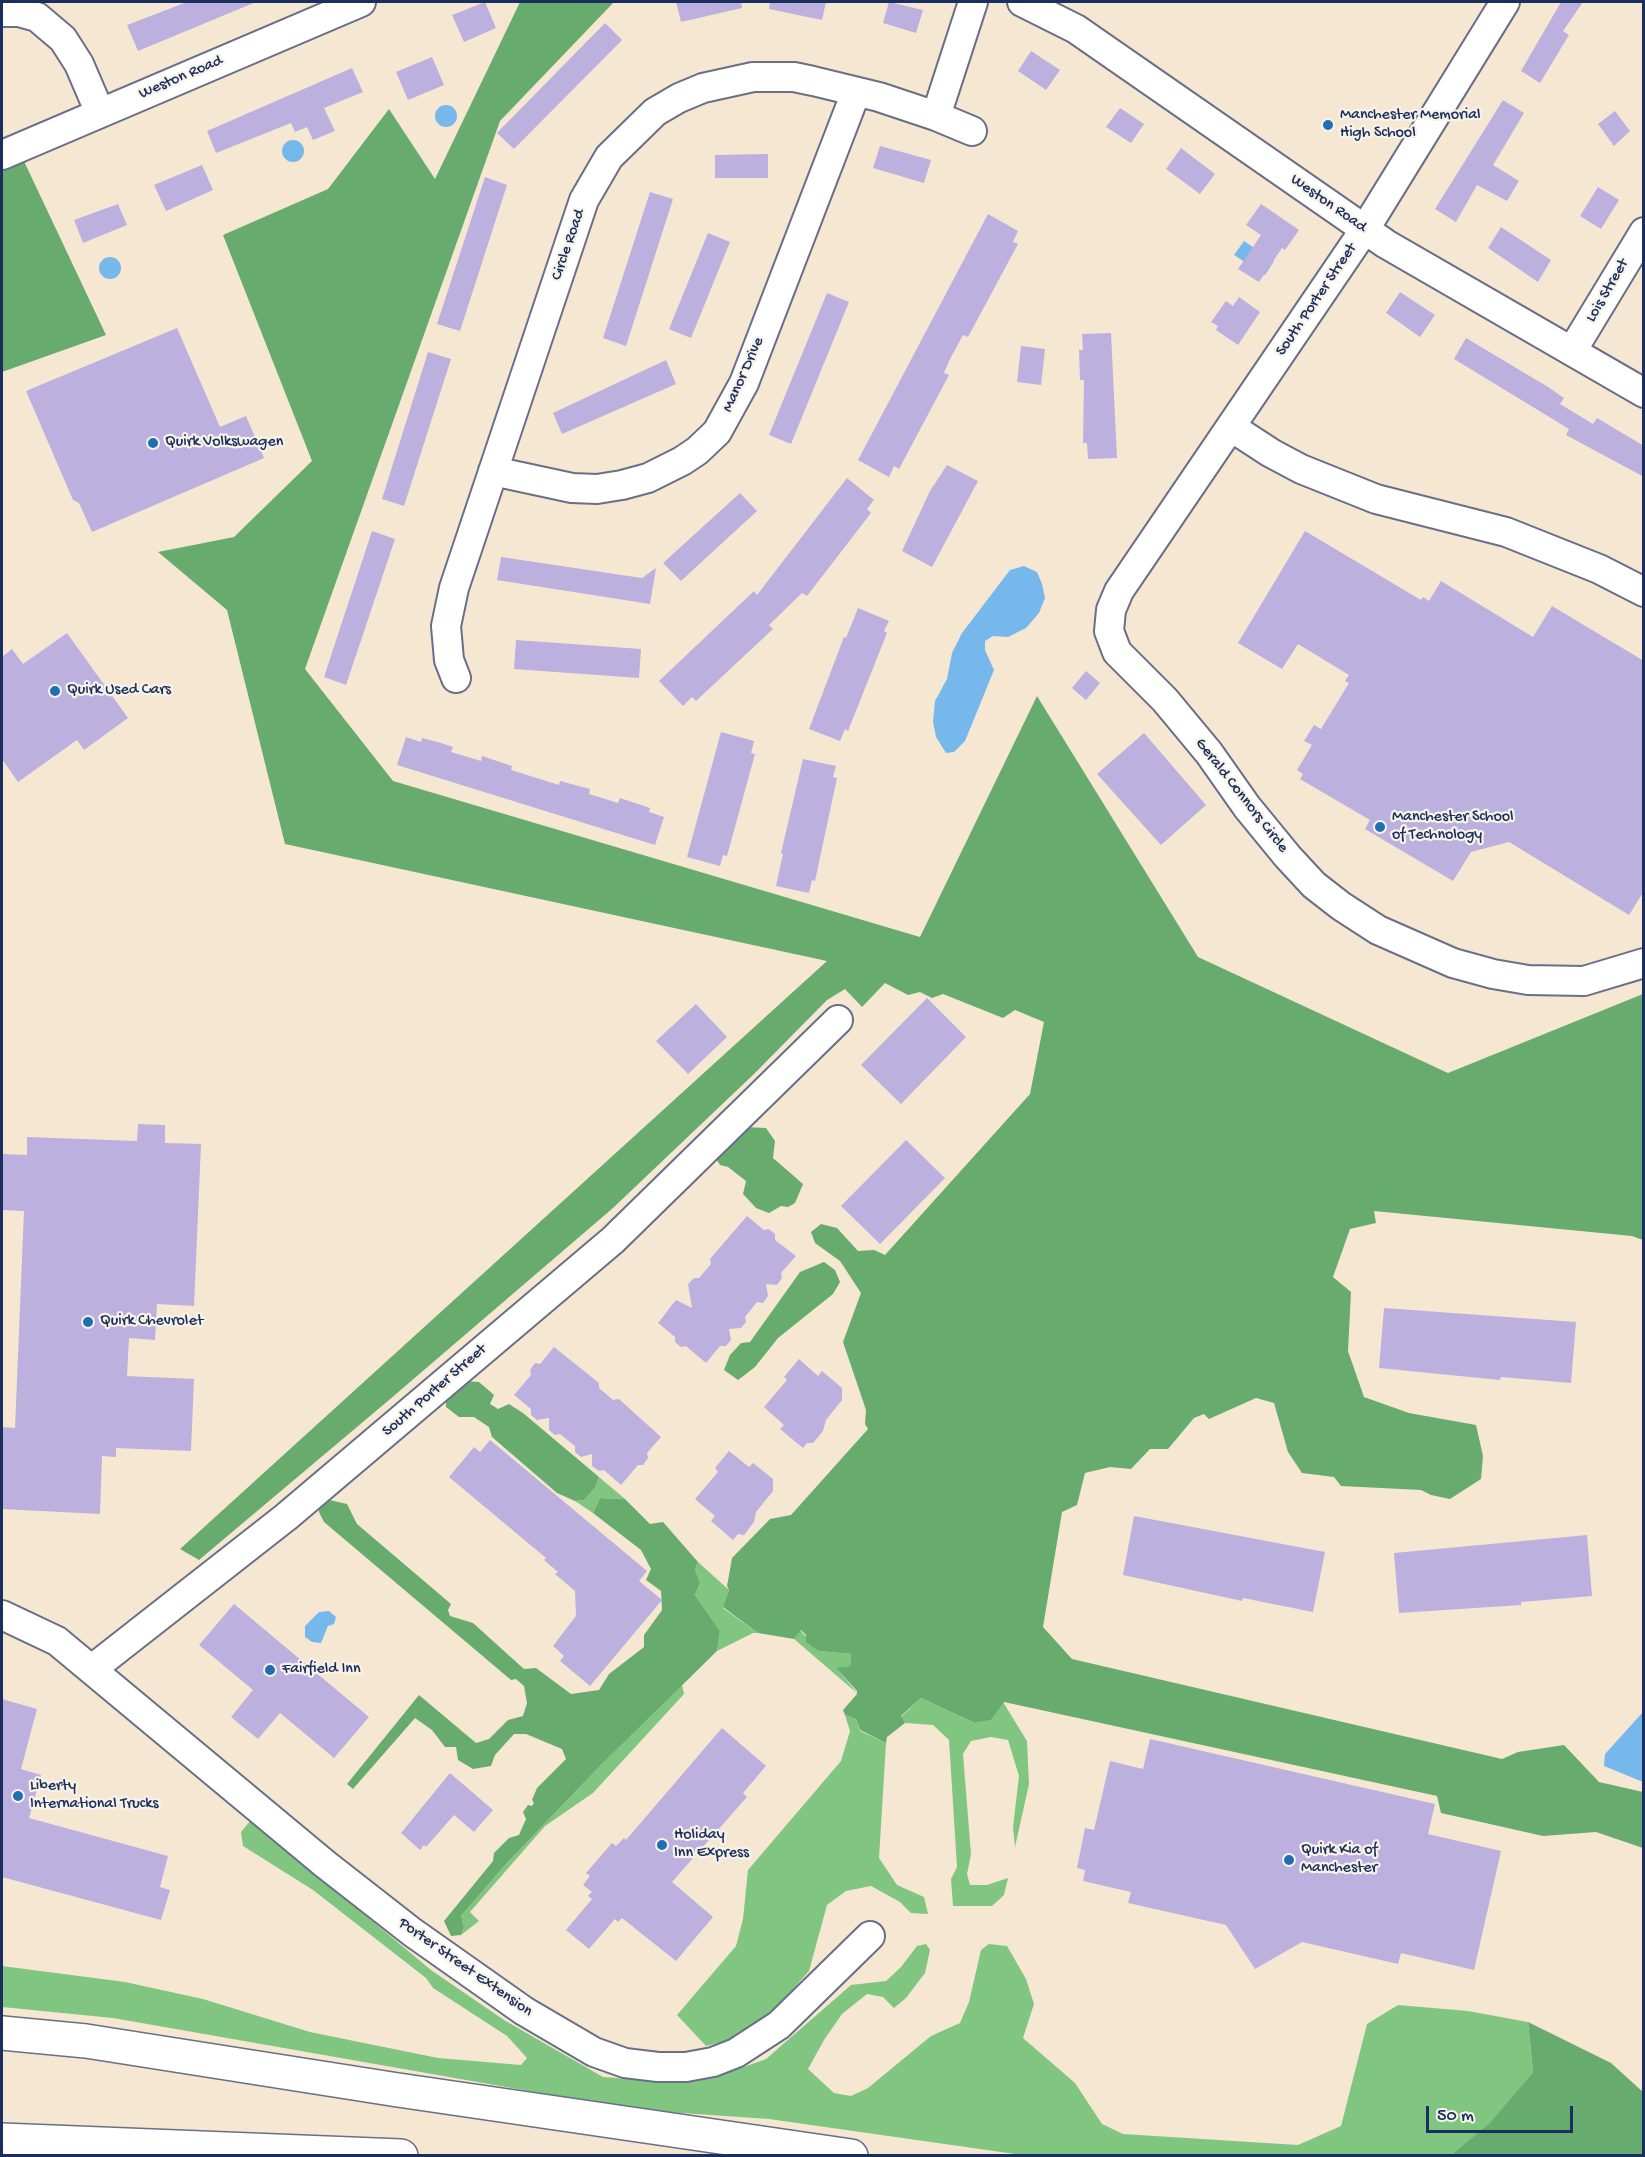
<!DOCTYPE html>
<style>
body{margin:0}
#map{position:relative;width:1645px;height:2157px;overflow:hidden;background:#f6e7d3;font-family:"Gochi Hand",sans-serif}
canvas{display:block}
.frame{position:absolute;inset:0;border:3px solid #1b2f5e;pointer-events:none}
.scale{position:absolute;left:1426px;top:2106px;width:147px;height:27px;box-sizing:border-box;border:3px solid #1b2f5e;border-top:0;padding-left:8px;font-size:18px;line-height:21px;white-space:nowrap;color:#1b2f5e;-webkit-text-stroke:4px #f7f3e8;paint-order:stroke}
</style>
<div id="map">
<canvas width="1645" height="2157"></canvas>
<div class="frame"></div>
<div class="scale">50 m</div>
</div>
<script>
const ctx = document.querySelector('canvas').getContext('2d');
ctx.lineJoin = 'round';
function fillPath(path, color) { ctx.fillStyle = color; ctx.fill(path, 'evenodd'); }
const shape = rows => new Path2D(rows.map(r => 'M' + r).join(''));
function strokePath(path, color, width, dash) { ctx.strokeStyle = color; ctx.lineWidth = width; ctx.lineCap = dash ? 'butt' : 'round'; ctx.setLineDash(dash || []); ctx.stroke(path); }
function label(font, color, halo, rows, align = 'center') {
  ctx.font = font + ' "Gochi Hand",sans-serif'; ctx.lineWidth = 4.5; ctx.setLineDash([]); ctx.textBaseline = 'middle'; ctx.strokeStyle = halo; ctx.fillStyle = color; for (const [text, x, y, turn = 0] of rows) {
    ctx.save(); ctx.translate(x, y); ctx.rotate((+turn || 0) * Math.PI / 180); ctx.textAlign = isNaN(turn) ? turn : align; if (halo) ctx.strokeText(text, 0, 0); ctx.fillText(text, 0, 0); ctx.restore();
  }
}
fillPath(shape([
 [599,1477,625,1499,600,1498,593,1513,575,1501,584,1500,595,1488],
 [698,1562,729,1590,723,1608,758,1633,753,1633,717,1651,720,1631,695,1595,700,1583,695,1569],
 [800,1630,819,1651,851,1654,850,1666,837,1669,858,1694,794,1639],
 [682,1685,684,1694,593,1793,545,1826,470,1912,479,1921,461,1935,464,1927,461,1916,506,1864,600,1766],
 [921,1698,975,1723,991,1720,1003,1702,1027,1741,1029,1784,1015,1847,1013,1827,1019,1776,1008,1740,991,1737,971,1741,963,1754,971,1854,967,1874,970,1885,987,1885,1008,1878,1004,1895,992,1906,953,1906,951,1879,957,1867,949,1740,933,1725,905,1723,901,1717],
 [845,1715,856,1719,860,1731,886,1743,879,1858,897,1885,924,1897,928,1914,911,1913,900,1902,871,1886,846,1891,827,1905,809,1971,785,1998,766,2015,729,2040,706,2046,677,2015,736,1946,743,1919,748,1870,841,1761,850,1731],
 [251,1820,431,1970,504,2020,603,2077,672,2082,696,2080,727,2073,766,2059,851,1985,886,1981,901,1967,917,1946,926,1944,930,1950,925,1973,906,1998,894,2008,883,1997,867,1994,842,2014,824,2040,808,2069,834,2093,851,2096,868,2088,931,2036,960,2023,969,2002,981,1950,989,1944,1007,1946,1026,1979,1034,2004,1023,2038,1075,2083,1102,2124,1123,2134,1298,2145,1341,2126,1367,2024,1398,2005,1468,2011,1528,2022,1533,2072,1491,2123,1451,2155,1022,2155,769,2119,637,2110,113,2018,2,2007,2,1966,125,1982,203,1999,310,2032,438,2058,521,2065,527,2058,507,2036,433,1988,426,1978,313,1890,243,1846,241,1832]
]), '#80c681');
fillPath(shape([
 [520,2,614,2,500,121,305,669,393,781,920,937,1037,696,1198,957,1448,1073,1643,994,1643,1240,1632,1236,1374,1211,1376,1223,1350,1229,1333,1277,1351,1292,1348,1351,1364,1397,1409,1413,1476,1425,1483,1456,1481,1479,1450,1499,1431,1495,1421,1490,1341,1486,1334,1477,1302,1473,1288,1452,1274,1403,1256,1398,1209,1419,1204,1414,1194,1418,1168,1449,1150,1449,1131,1469,1110,1467,1085,1473,1077,1505,1062,1512,1043,1627,1072,1659,1502,1759,1518,1752,1564,1745,1599,1782,1643,1792,1643,1848,1596,1832,1543,1836,1441,1813,1437,1796,1004,1702,991,1720,975,1723,921,1698,901,1716,905,1723,887,1737,886,1743,860,1730,856,1719,845,1715,843,1710,857,1694,857,1691,836,1668,850,1666,851,1654,819,1651,806,1642,806,1635,801,1630,794,1639,758,1633,723,1607,729,1590,727,1586,732,1558,770,1519,791,1515,868,1429,865,1424,866,1410,843,1342,861,1293,840,1261,815,1243,811,1232,821,1224,837,1228,858,1251,874,1250,885,1255,1030,1094,1044,1022,1015,1010,1003,1018,943,994,932,998,920,992,908,995,885,983,862,1007,845,989,827,1000,755,1073,613,1208,389,1400,199,1560,180,1549,827,961,285,844,227,610,158,552,234,537,312,461,223,235,328,189,389,109,435,179],
 [22,157,106,335,2,372,2,167],
 [744,1127,766,1128,775,1141,773,1158,803,1184,795,1203,788,1207,781,1206,769,1213,756,1208,743,1194,746,1181,728,1167,720,1165,715,1157,731,1138,739,1139,739,1131],
 [824,1262,835,1270,840,1282,833,1294,778,1338,755,1367,738,1380,724,1370,730,1355,741,1343,750,1342,800,1272],
 [463,1381,479,1382,494,1395,490,1404,498,1409,509,1404,523,1413,599,1477,595,1488,584,1500,575,1501,557,1493,492,1437,489,1427,474,1417,459,1417,446,1407,446,1399],
 [600,1498,625,1499,650,1524,663,1522,698,1562,695,1569,700,1583,695,1595,720,1631,717,1651,600,1766,506,1864,461,1916,464,1927,461,1935,451,1936,444,1921,493,1861,494,1853,509,1838,519,1835,526,1819,523,1812,528,1805,532,1806,534,1803,532,1800,537,1788,566,1759,562,1749,526,1734,514,1734,495,1755,491,1766,473,1769,458,1760,456,1747,445,1747,432,1730,415,1718,353,1789,347,1784,419,1695,476,1743,489,1739,508,1720,523,1716,527,1703,524,1686,516,1679,511,1680,324,1522,319,1512,319,1505,325,1499,347,1504,357,1524,451,1604,448,1610,450,1616,473,1623,524,1669,536,1668,571,1694,599,1690,609,1674,644,1647,644,1635,662,1610,661,1591,646,1580,651,1569,641,1550,593,1513],
 [1528,2022,1611,2063,1643,2092,1643,2155,1451,2155,1490,2123,1533,2072]
]), '#68ab6f');
fillPath(shape([
 '435 116a11 11 0 1 1 22 0a11 11 0 1 1-22 0Z',
 '282 151a11 11 0 1 1 22 0a11 11 0 1 1-22 0Z',
 [1244,241,1274,261,1265,275,1234,255],
 '99 268a11 11 0 1 1 22 0a11 11 0 1 1-22 0Z',
 [1024,566,1037,572,1042,584,1045,598,1039,613,1026,628,1008,637,993,636,985,641,985,650,994,670,965,741,954,752,946,753,936,737,933,722,935,701,947,679,952,653,962,633,1010,570],
 [329,1611,336,1617,334,1624,328,1626,321,1643,312,1642,305,1637,305,1626,319,1612],
 [1643,1712,1643,1782,1604,1766,1605,1754]
]), '#77b8ec');
fillPath(shape([
 [187,2,256,2,138,51,127,25],
 [485,2,496,28,464,42,452,15],
 [676,2,741,2,742,8,681,22],
 [770,2,826,2,822,20,769,9],
 [889,2,923,10,916,33,883,23],
 [1561,2,1583,2,1563,31,1569,35,1540,83,1521,71],
 [605,23,622,40,514,149,497,133],
 [1031,51,1060,70,1046,90,1018,71],
 [432,57,444,85,408,100,396,72],
 [352,68,363,92,324,108,335,131,313,140,307,127,295,132,291,123,216,153,207,131],
 [1503,100,1524,113,1493,165,1519,181,1507,201,1477,185,1456,222,1435,209],
 [1120,108,1144,124,1131,143,1106,127],
 [1615,111,1630,131,1614,146,1598,124],
 [880,146,931,160,924,183,873,168],
 [1181,148,1215,174,1200,194,1166,169],
 [768,154,768,178,715,178,715,155],
 [202,165,213,190,166,211,154,185],
 [485,177,507,185,460,331,437,324],
 [1598,187,1619,200,1601,229,1580,216],
 [650,192,673,199,626,346,603,338],
 [118,204,127,225,83,243,74,220],
 [1261,204,1299,230,1285,250,1282,248,1259,282,1238,269,1261,235,1246,225],
 [988,214,1018,231,1013,242,1018,244,968,337,963,335,949,361,944,373,949,375,899,469,894,466,889,477,858,460],
 [1501,227,1551,260,1538,282,1488,248],
 [708,233,730,242,691,338,669,329],
 [1400,292,1435,315,1420,337,1386,313],
 [827,293,849,302,791,444,769,435],
 [1239,297,1260,312,1238,345,1216,330,1218,326,1211,322,1226,301,1233,306],
 [177,328,220,427,246,416,264,458,92,532,79,503,73,500,26,391],
 [1111,333,1117,458,1088,459,1087,443,1083,443,1084,380,1080,380,1079,350,1083,350,1082,334],
 [1466,338,1548,387,1564,398,1560,404,1593,424,1597,418,1644,446,1644,477,1566,435,1569,429,1454,359],
 [1021,346,1045,349,1041,385,1017,382],
 [428,352,451,359,404,506,382,499],
 [666,360,676,384,562,434,553,413],
 [947,465,978,481,932,567,902,551,930,491],
 [847,478,874,500,867,509,871,513,807,596,802,593,769,625,773,629,696,701,692,697,683,706,659,681,754,591,757,595],
 [740,493,757,511,681,581,663,563],
 [372,531,395,539,346,685,324,677],
 [1305,531,1421,600,1423,597,1429,601,1441,581,1533,637,1552,606,1644,661,1644,891,1629,915,1509,842,1471,852,1453,881,1365,829,1370,820,1300,779,1303,774,1297,770,1312,745,1304,741,1314,725,1321,729,1349,683,1345,681,1349,675,1298,644,1282,669,1238,643],
 [501,557,642,578,656,568,650,604,497,580],
 [858,608,889,621,884,631,887,633,848,731,845,729,840,741,809,729,844,637,846,638],
 [67,633,128,718,84,750,77,740,18,782,2,759,2,657,12,649,23,664],
 [516,640,641,649,639,678,514,669],
 [1086,671,1100,683,1086,700,1072,688],
 [721,732,754,741,751,753,755,754,727,856,723,855,720,866,687,857],
 [1144,733,1206,805,1161,845,1097,774],
 [406,737,421,742,422,738,441,743,453,747,451,752,481,761,482,756,512,766,511,770,559,785,560,781,590,789,589,794,618,803,620,798,650,808,649,812,664,817,655,845,397,765],
 [803,759,836,766,833,777,837,778,815,881,812,880,809,893,776,886,783,854,781,853],
 [927,998,966,1037,901,1104,861,1065],
 [696,1004,727,1037,688,1074,656,1041],
 [138,1124,165,1125,165,1143,201,1144,194,1306,157,1304,155,1340,129,1338,127,1376,194,1379,191,1451,116,1448,116,1457,102,1456,100,1514,2,1509,2,1427,15,1428,24,1211,2,1210,2,1154,27,1155,27,1137,137,1141],
 [906,1140,945,1178,880,1244,841,1206],
 [747,1216,764,1230,769,1229,775,1234,775,1240,796,1256,781,1273,782,1278,777,1285,766,1284,768,1296,763,1303,757,1302,745,1317,746,1322,741,1328,729,1329,731,1340,726,1346,720,1346,706,1363,686,1346,681,1347,675,1342,675,1337,658,1323,676,1300,692,1308,688,1284,694,1278,699,1278,711,1264,710,1259],
 [1384,1308,1576,1322,1571,1383,1501,1377,1500,1380,1379,1368],
 [554,1347,599,1383,599,1388,613,1400,619,1399,661,1437,647,1453,648,1458,643,1465,638,1465,621,1485,604,1470,599,1471,592,1466,592,1454,581,1457,575,1452,575,1446,560,1434,555,1435,549,1430,549,1418,537,1420,531,1415,531,1409,514,1395,531,1375,530,1370,535,1363,540,1364],
 [799,1359,818,1376,822,1371,842,1388,842,1400,826,1420,823,1431,813,1443,807,1443,803,1448,780,1429,784,1425,764,1407,787,1380,784,1377],
 [490,1440,647,1571,639,1581,662,1600,590,1686,560,1661,564,1656,553,1646,576,1616,575,1591,555,1574,558,1572,544,1560,546,1558,449,1477,474,1447,480,1452],
 [729,1451,749,1467,753,1463,773,1479,773,1491,756,1512,754,1522,744,1535,738,1534,733,1540,711,1521,715,1516,695,1499,718,1472,715,1468],
 [1134,1516,1325,1552,1313,1612,1243,1598,1242,1601,1123,1575],
 [1587,1535,1592,1596,1521,1602,1521,1605,1399,1613,1394,1553],
 [234,1604,369,1717,334,1758,280,1713,258,1739,231,1717,253,1690,199,1645],
 [2,1699,37,1709,21,1769,41,1775,29,1818,168,1856,160,1887,170,1890,161,1920,2,1877],
 [722,1728,766,1766,743,1793,747,1797,672,1882,713,1917,676,1961,622,1918,618,1922,615,1919,589,1949,566,1930,592,1899,588,1896,592,1892,583,1885,590,1876,586,1873,612,1843,616,1846,624,1838,626,1840],
 [1150,1739,1435,1804,1428,1834,1501,1851,1474,1970,1401,1953,1398,1964,1302,1942,1255,1969,1226,1925,1128,1903,1131,1892,1083,1881,1085,1870,1077,1868,1085,1828,1094,1830,1110,1761,1143,1769],
 [450,1773,493,1810,474,1832,454,1815,426,1847,424,1845,420,1850,401,1833]
]), '#bcb0df');
const minor = shape([
 [1022,2,1076,29,1386,244,1644,393],
 [1505,2,1365,229,1119,591,1111,610,1109,631,1117,652,1165,700,1209,753,1247,807,1288,857,1314,885,1341,906,1378,930,1453,963,1493,974,1528,980,1584,981,1644,963],
 [2,12,19,12,37,17,63,39,79,64,100,113],
 [936,116,972,131],
 [2,155,361,2],
 [1572,351,1644,232],
 [1231,427,1271,453,1301,469,1376,499,1506,532,1599,569,1644,592],
 [493,471,572,488,597,489,622,485,648,478,682,461,697,451,717,432,744,383,856,92],
 [456,678,449,660,446,626,454,588,584,200,609,157,655,112,679,98,703,88,753,77,794,77,813,81,879,97,936,116,973,2],
 [2,1615,57,1641,325,1864,412,1932,524,2011,594,2052,625,2063,658,2067,686,2067,713,2062,736,2053,779,2025,870,1936],
 [92,1669,286,1517,613,1240,838,1020]
]);
const highway = shape([
 [2,2033,86,2041,398,2090,851,2156],
 [2,2140,401,2156]
]);
strokePath(minor, '#686f87', 32);
strokePath(highway, '#686f87', 36);
strokePath(minor, '#fff', 28);
strokePath(highway, '#fff', 33);
for (const [x, y, r, color] of [
 [1328,125,6,"#1f6fb2"],
 [153,443,6,"#1f6fb2"],
 [55,691,6,"#1f6fb2"],
 [1380,827,6,"#1f6fb2"],
 [88,1322,6,"#1f6fb2"],
 [270,1670,6,"#1f6fb2"],
 [18,1796,6,"#1f6fb2"],
 [662,1845,6,"#1f6fb2"],
 [1289,1860,6,"#1f6fb2"]
]) { const dot = new Path2D(); dot.arc(x, y, r, 0, 2 * Math.PI); ctx.fillStyle = color; ctx.fill(dot); strokePath(dot, '#f7f3e8', 2); }
label('16px', '#1b2f5e', '#f7f3e8', [
 ["Weston Road",181,78,-23],
 ["Weston Road",1328,204,35],
 ["Circle Road",569,245,-71],
 ["Lois Street",1608,291,-60],
 ["South Porter Street",1317,300,-56],
 ["Manor Drive",744,375,-66],
 ["Gerald Connors Circle",1241,796,52],
 ["South Porter Street",435,1391,-41],
 ["Porter Street Extension",465,1968,35]
]);
label('16px', '#1b2f5e', '#f7f3e8', [
 ["Manchester Memorial",1340,116],
 ["High School",1340,134],
 ["Quirk Volkswagen",165,443],
 ["Quirk Used Cars",67,691],
 ["Manchester School",1392,818],
 ["of Technology",1392,836],
 ["Quirk Chevrolet",100,1322],
 ["Fairfield Inn",282,1670],
 ["Liberty",30,1787],
 ["International Trucks",30,1805],
 ["Holiday",674,1836],
 ["Inn Express",674,1854],
 ["Quirk Kia of",1301,1851],
 ["Manchester",1301,1869]
], 'left');
</script>
